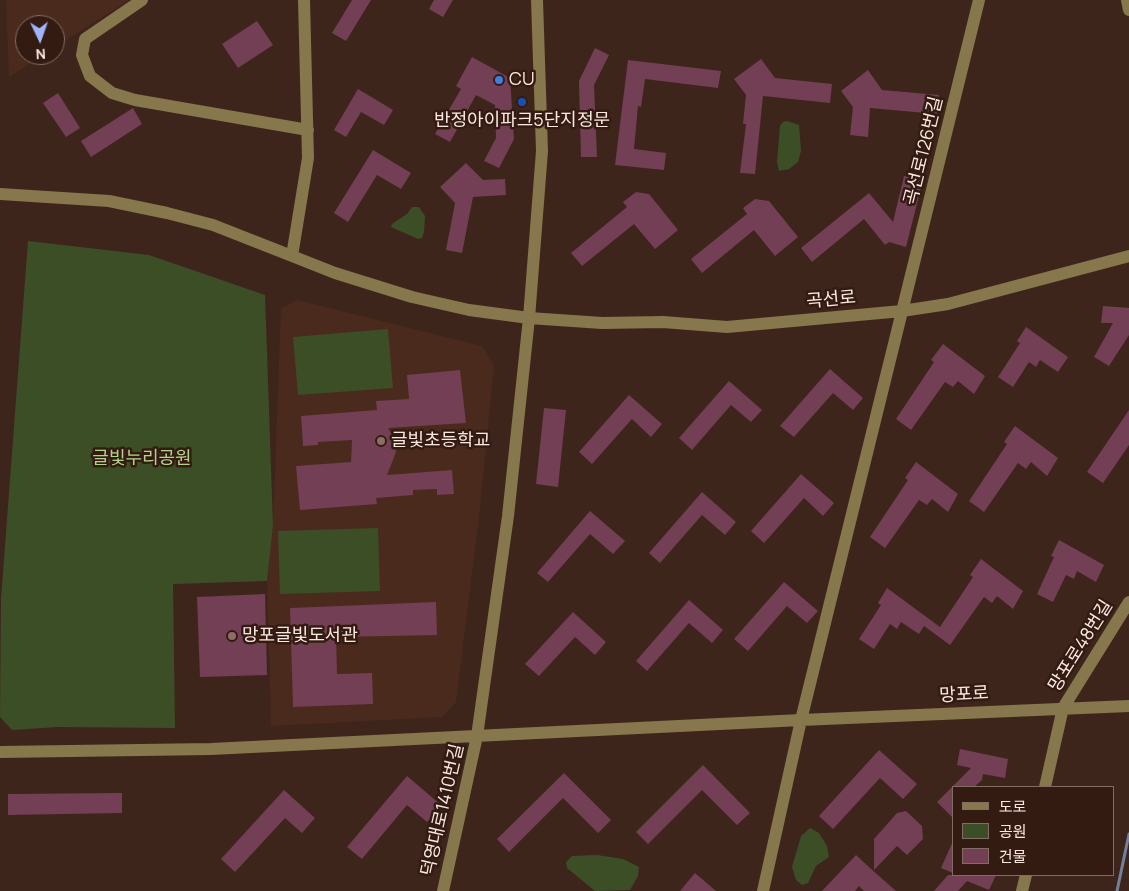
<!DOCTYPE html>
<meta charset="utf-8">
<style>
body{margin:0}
#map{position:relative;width:1129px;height:891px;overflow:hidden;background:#3e251b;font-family:Manrope,"Noto Sans KR",sans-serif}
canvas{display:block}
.legend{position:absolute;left:952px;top:786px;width:162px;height:90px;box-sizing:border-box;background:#331b12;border:1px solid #826d65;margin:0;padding:6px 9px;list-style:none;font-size:15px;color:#f9e8e1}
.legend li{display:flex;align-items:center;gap:10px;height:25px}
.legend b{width:25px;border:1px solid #826d65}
.north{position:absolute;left:15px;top:15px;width:50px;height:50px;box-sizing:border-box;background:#331b12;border:1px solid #826d65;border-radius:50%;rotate:177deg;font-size:14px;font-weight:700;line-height:20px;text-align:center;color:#f9e8e1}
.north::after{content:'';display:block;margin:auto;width:18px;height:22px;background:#a0b3fd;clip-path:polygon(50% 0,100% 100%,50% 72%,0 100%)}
</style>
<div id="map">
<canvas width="1129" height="891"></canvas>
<ul class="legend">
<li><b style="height:6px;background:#86774d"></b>도로</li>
<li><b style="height:14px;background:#3c4e26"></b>공원</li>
<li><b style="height:14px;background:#723f55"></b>건물</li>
</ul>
<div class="north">N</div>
</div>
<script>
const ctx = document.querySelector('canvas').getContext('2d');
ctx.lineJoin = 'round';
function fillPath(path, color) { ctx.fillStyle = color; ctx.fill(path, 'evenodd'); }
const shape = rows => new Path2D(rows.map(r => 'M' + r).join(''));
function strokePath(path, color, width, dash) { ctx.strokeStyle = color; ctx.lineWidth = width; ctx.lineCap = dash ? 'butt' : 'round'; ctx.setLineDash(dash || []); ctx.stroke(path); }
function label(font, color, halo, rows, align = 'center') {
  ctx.font = font + ' Manrope,"Noto Sans KR",sans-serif'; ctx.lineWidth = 5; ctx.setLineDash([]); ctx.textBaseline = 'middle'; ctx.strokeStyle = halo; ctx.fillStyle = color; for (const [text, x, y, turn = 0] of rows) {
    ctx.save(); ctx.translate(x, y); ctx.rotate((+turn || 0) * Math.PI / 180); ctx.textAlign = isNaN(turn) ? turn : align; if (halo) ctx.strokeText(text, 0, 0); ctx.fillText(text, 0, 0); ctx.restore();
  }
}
fillPath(shape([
 [6,0,129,0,55,47,55,25,25,25,25,55,43,55,9,77],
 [297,300,482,346,494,365,479,517,456,702,442,717,271,726,267,581,273,526,281,309]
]), '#4a2a1d');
fillPath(shape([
 [787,121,799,125,801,151,798,162,789,169,779,171,777,162,780,126,783,122],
 [412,207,419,207,425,216,424,232,422,238,418,239,391,227,392,224,407,214],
 [28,241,149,255,265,295,273,526,267,581,173,584,175,728,58,727,12,730,0,717,1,599],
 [388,329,393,388,298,395,293,337],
 [378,528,380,591,280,594,278,531],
 [810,828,819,833,827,846,829,857,816,866,808,883,802,885,796,880,792,867,801,836],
 [597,855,623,859,639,867,638,876,630,890,595,891,567,868,566,862,572,856]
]), '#3c4e26');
strokePath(shape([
 [1117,891,1129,834]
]), '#71809b', 3);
fillPath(shape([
 [352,0,371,0,346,41,332,33],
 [434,0,453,0,443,17,429,9],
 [257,21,273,45,238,68,222,44],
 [595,48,609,55,594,85,597,157,581,157,579,81],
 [472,57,510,78,514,139,499,168,484,161,496,138,495,105,476,95,450,142,435,134,461,89,456,86],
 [761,59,775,78,832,84,830,103,763,96,755,174,740,173,746,124,743,124,746,95,734,79],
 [628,60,721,71,718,88,645,79,641,107,638,106,634,149,666,153,664,170,615,165],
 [868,70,882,90,939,95,937,114,870,108,868,137,850,135,853,107,841,91],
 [358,89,393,110,384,125,361,112,346,137,334,130],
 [58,93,80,128,66,137,43,103],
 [133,108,142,124,91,157,81,141],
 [373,150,411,173,401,189,377,175,348,222,334,213],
 [466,163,483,180,505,179,506,195,473,197,462,253,446,250,455,203,440,187],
 [904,176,923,180,906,247,889,242,885,245,864,219,812,262,801,248,869,193,893,222],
 [636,192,649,194,678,230,655,249,634,224,582,266,571,253,627,207,623,202],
 [755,199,769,201,798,237,775,256,754,230,702,273,691,259,747,214,743,208],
 [1103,306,1129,308,1129,335,1109,366,1094,357,1113,323,1101,323],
 [1026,327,1068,357,1058,372,1040,360,1036,367,1029,362,1013,387,998,377,1020,343,1017,341],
 [943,344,985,376,974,394,958,381,953,387,945,382,911,430,896,419,934,362,931,360],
 [830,369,863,398,853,410,833,393,794,437,780,426],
 [460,370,466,423,388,428,394,439,396,452,387,475,452,470,454,494,437,495,437,489,413,490,413,495,376,498,377,504,300,510,296,466,351,462,352,440,318,442,318,445,303,446,301,416,377,410,376,401,409,399,407,375],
 [729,381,762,410,751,422,731,405,692,450,679,438],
 [629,395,662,424,651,437,632,419,592,464,579,452],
 [544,408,566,410,558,487,536,484],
 [1129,410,1129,445,1103,483,1087,472],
 [1015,426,1058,458,1047,476,1031,462,1026,469,1018,463,984,512,969,501,1007,444,1004,442],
 [916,462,958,494,948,512,932,499,927,505,919,500,885,548,870,537,908,480,905,478],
 [801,474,834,503,823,516,804,498,764,543,751,531],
 [702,492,736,522,725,535,702,515,660,563,649,553],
 [590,511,625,541,613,554,590,534,548,582,537,573],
 [1059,540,1104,565,1096,582,1077,571,1074,579,1066,575,1053,602,1037,594,1054,557,1051,556],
 [981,559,1023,591,1013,609,997,596,992,603,984,597,950,645,924,626,919,634,901,622,897,629,890,624,874,649,859,639,881,605,878,603,887,588,940,627,973,577,970,575],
 [784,582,818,611,807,623,787,606,748,651,734,639],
 [265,594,267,675,200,677,197,597],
 [689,600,723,630,712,643,689,623,647,671,636,661],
 [436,602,437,635,336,637,337,674,372,673,373,704,293,707,290,608],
 [573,612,606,642,595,655,575,637,539,676,525,664],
 [960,749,1008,759,1005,778,983,774,982,780,974,787,953,787,953,818,937,802,971,768,957,765],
 [879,750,917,784,903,799,880,778,833,829,819,816],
 [703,765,750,813,737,825,702,790,648,844,636,832],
 [564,773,611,820,598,833,563,798,509,852,497,839],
 [407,776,441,805,427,822,407,805,362,859,347,847],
 [284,790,315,818,302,833,285,818,235,872,221,859],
 [122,793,122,813,8,815,8,794],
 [906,811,922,826,923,839,907,855,897,846,874,870,874,839,897,813],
 [953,841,953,873,941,868],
 [856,855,870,868,896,891,864,891,859,886,855,891,822,891],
 [695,873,716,891,680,891],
 [948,875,996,875,989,890,967,881,958,891,934,891]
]), '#723f55');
strokePath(shape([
 [142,0,85,39,82,55,90,76,112,93,135,100,308,130],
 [979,0,801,720,1129,706],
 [1127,0,1129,10],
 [0,194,109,201,167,213,213,225,292,256,308,158,304,0],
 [292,256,335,273,412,297,469,310,529,318,602,323,663,322,727,327,902,311,948,304,1129,256],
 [0,752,211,749,801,720,763,891],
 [1045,787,1063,708,1129,602],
 [443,891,477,736,508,516,529,318,542,151,537,0],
 [1022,891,1026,875]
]), '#86774d', 12);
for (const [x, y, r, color] of [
 [499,80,5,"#3f7fe0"],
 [522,102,5,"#1a4fb4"],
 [381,441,5,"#8d6e63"],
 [232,636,5,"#8d6e63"]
]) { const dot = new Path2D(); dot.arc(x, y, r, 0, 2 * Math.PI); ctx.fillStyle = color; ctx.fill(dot); strokePath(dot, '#331b12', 2); }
label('18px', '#f9e8e1', '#331b12', [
 ["CU",509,80],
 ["반정아이파크5단지정문",522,121,"center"],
 ["글빛초등학교",391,441],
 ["망포글빛도서관",242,636]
], 'left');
label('18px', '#f9e8e1', '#331b12', [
 ["곡선로126번길",924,151,-76],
 ["곡선로",831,300,-5],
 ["망포로48번길",1081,646,-58],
 ["망포로",964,695,-3],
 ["덕영대로1410번길",443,810,-77]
]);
label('18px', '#b0d489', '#331b12', [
 ["글빛누리공원",142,459]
]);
</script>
